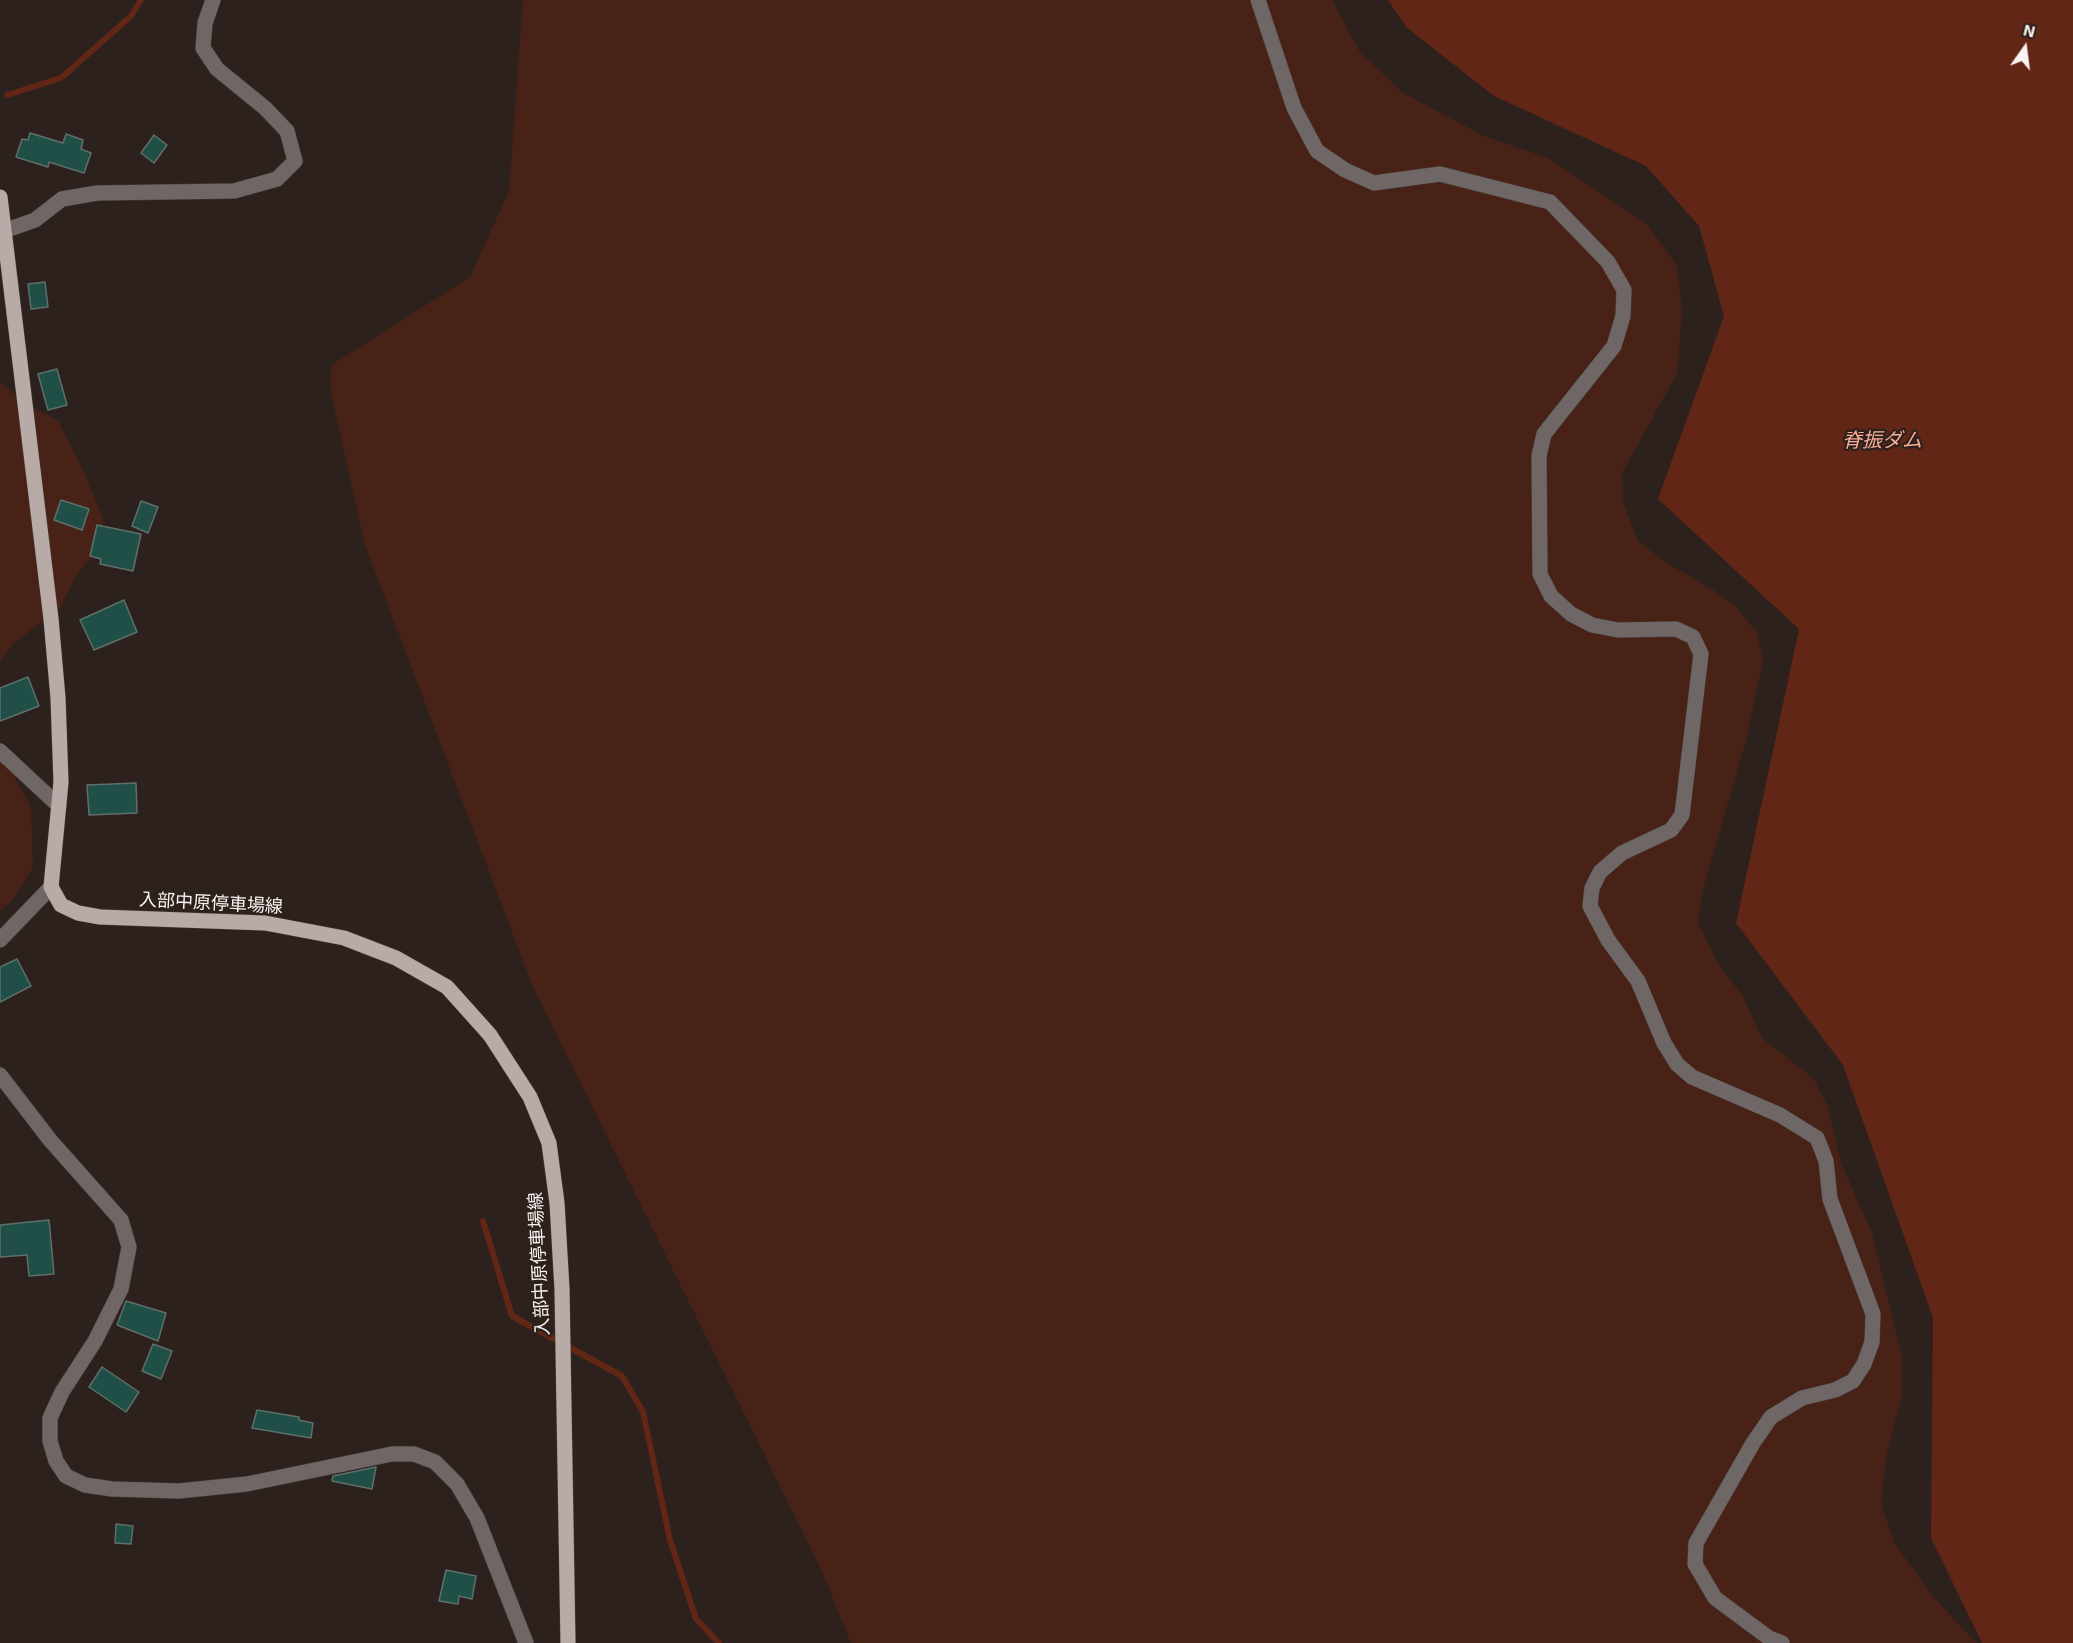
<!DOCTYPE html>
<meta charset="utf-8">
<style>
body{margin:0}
#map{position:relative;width:2073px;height:1643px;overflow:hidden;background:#2d211d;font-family:"Exo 2",sans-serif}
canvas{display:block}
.north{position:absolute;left:1995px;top:18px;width:60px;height:60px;-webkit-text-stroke:4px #2d211d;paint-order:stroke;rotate:14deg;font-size:16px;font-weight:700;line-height:24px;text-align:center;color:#fbf3f0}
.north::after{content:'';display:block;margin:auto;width:21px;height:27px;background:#fbf3f0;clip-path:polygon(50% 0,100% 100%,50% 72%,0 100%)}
</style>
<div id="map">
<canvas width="2073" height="1643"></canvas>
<div class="north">N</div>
</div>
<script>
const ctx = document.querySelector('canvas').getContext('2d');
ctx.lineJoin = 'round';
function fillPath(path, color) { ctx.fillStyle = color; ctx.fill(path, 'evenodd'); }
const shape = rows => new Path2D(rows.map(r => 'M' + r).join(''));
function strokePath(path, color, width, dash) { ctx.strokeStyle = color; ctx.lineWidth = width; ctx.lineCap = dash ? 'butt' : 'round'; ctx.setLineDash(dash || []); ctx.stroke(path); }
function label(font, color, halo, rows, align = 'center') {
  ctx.font = font + ' "Exo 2","Noto Sans JP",sans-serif'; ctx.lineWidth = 4.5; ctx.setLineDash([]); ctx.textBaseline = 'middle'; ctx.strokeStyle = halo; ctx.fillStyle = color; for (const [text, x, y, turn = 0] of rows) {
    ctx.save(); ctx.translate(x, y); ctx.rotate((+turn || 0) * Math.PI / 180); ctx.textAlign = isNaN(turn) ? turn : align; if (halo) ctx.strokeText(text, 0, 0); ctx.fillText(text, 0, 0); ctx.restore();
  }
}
fillPath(shape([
 [523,0,1332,0,1360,52,1403,93,1484,136,1548,158,1648,225,1677,266,1682,313,1677,374,1622,473,1623,502,1638,541,1667,563,1712,589,1733,604,1757,632,1763,661,1746,740,1702,893,1698,923,1718,964,1742,995,1762,1038,1814,1079,1828,1107,1841,1163,1872,1233,1902,1357,1902,1395,1886,1457,1881,1505,1895,1544,1936,1600,1977,1643,851,1643,821,1569,533,987,365,545,332,397,330,375,333,364,470,277,509,191],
 [0,382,23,402,58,421,85,474,103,519,102,544,77,574,60,608,15,642,0,661],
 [0,751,31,807,33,867,13,899,0,911]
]), '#492217');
fillPath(shape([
 [1388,0,2073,0,2073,1643,1982,1643,1931,1538,1933,1318,1843,1065,1736,923,1799,629,1658,499,1724,316,1699,226,1646,166,1494,96,1406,27]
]), '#612615');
strokePath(shape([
 [7,95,61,78,131,16,141,0],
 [483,1221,512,1316,622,1376,643,1412,670,1540,696,1619,719,1643]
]), '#612615', 6);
const building = shape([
 [30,133,63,143,66,134,83,140,81,149,91,153,84,173,49,162,48,167,16,157,22,139,28,140,30,133],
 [154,135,167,145,154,163,141,153,154,135],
 [45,282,48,307,31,309,28,284,45,282],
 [57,369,67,405,48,410,38,374,57,369],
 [61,500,89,509,82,530,54,520,61,500],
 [141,501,158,507,148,533,132,526,141,501],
 [97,525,141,534,133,571,100,564,101,559,90,556,97,525],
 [124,600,137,632,94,650,80,620,124,600],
 [28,677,39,706,0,721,0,688,28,677],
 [136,783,137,813,89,815,87,785,136,783],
 [17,959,31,986,0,1002,0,967,17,959],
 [49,1220,54,1274,29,1276,27,1255,0,1257,0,1225,49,1220],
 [126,1301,166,1313,158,1341,117,1325,126,1301],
 [153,1344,172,1351,161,1379,142,1371,153,1344],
 [102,1367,139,1392,126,1412,89,1387,102,1367],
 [257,1410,299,1417,299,1420,313,1423,311,1438,252,1428,257,1410],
 [376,1467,372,1489,332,1481,333,1476,376,1467],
 [116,1524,133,1526,131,1544,115,1543,116,1524],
 [446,1570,476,1576,472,1599,459,1596,458,1604,439,1601,446,1570]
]);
fillPath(building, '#1f4f47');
strokePath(building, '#5f6f6b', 1.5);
const minor = shape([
 [1258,0,1294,108,1317,151,1345,170,1374,183,1440,174,1550,202,1608,262,1624,290,1623,316,1614,346,1544,434,1539,456,1540,574,1551,596,1571,614,1592,625,1618,630,1676,629,1693,637,1701,654,1682,815,1671,830,1622,853,1600,872,1592,888,1590,906,1608,940,1638,981,1664,1043,1677,1064,1692,1077,1780,1115,1817,1138,1826,1161,1830,1199,1873,1314,1872,1342,1864,1364,1853,1381,1835,1390,1802,1398,1771,1417,1753,1443,1696,1543,1695,1564,1715,1598,1769,1638,1782,1643],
 [4,231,35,220,62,199,97,193,234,191,277,179,295,161,287,131,265,108,217,69,203,48,205,23,213,0],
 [0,751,59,806],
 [0,940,51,887],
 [0,1075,50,1140,121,1220,129,1247,121,1289,95,1341,62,1392,50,1418,50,1441,56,1461,66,1476,85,1485,112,1489,179,1491,247,1484,392,1454,414,1454,435,1462,457,1484,477,1518,526,1643]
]);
const major = shape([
 [0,197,51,619,58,698,61,782,51,887,61,905,78,913,100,917,265,923,344,938,396,958,447,987,490,1035,530,1097,549,1143,557,1203,562,1289,568,1643]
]);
strokePath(minor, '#4a3e3b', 16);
strokePath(major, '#4a3e3b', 16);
strokePath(minor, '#6e6765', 15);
strokePath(major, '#b8aaa6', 15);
label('18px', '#fbf3f0', '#2d211d', [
 ["入部中原停車場線",211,903,3],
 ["入部中原停車場線",539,1264,-93]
]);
label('italic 20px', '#f9ad96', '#2d211d', [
 ["脊振ダム",1882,440]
]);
</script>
